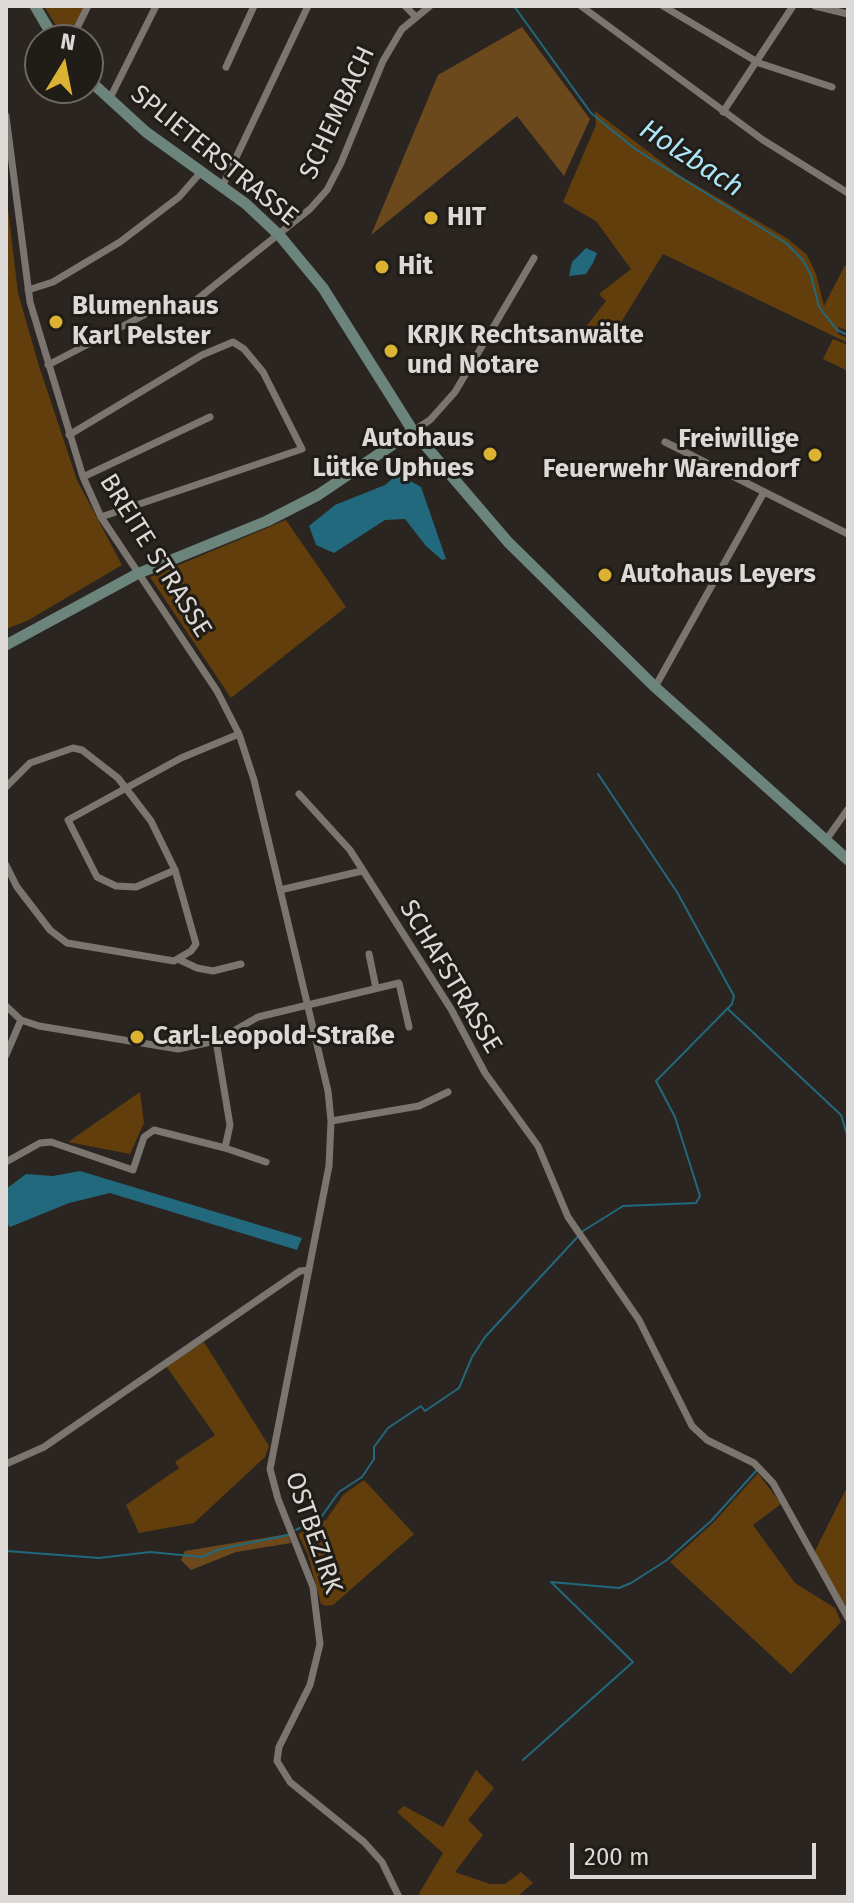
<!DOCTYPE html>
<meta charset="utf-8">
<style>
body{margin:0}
#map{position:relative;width:854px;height:1903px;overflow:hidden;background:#2a2521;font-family:"Fira Sans",sans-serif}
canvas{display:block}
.frame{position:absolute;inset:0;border:8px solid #dcd9d6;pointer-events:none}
.north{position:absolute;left:24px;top:24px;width:80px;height:80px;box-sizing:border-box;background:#201c17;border:2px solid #6b6863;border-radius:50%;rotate:10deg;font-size:22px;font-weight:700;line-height:32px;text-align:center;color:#dcd9d6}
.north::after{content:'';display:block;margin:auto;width:28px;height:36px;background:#dcb233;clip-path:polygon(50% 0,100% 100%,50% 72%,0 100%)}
.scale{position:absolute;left:570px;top:1843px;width:246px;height:36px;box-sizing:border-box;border:4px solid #dcd9d6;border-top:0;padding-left:10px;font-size:24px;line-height:28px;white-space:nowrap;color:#dcd9d6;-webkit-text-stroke:6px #201c17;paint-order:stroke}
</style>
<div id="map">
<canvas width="854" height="1903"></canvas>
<div class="frame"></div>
<div class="north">N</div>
<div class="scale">200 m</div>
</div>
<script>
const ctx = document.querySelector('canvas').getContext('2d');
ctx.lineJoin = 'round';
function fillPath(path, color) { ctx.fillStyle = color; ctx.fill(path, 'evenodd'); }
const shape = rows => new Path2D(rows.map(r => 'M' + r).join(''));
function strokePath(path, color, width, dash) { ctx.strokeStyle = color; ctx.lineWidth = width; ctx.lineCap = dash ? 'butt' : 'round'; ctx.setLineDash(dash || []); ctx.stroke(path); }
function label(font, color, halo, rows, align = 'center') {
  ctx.font = font + ' "Fira Sans",sans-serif'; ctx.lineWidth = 6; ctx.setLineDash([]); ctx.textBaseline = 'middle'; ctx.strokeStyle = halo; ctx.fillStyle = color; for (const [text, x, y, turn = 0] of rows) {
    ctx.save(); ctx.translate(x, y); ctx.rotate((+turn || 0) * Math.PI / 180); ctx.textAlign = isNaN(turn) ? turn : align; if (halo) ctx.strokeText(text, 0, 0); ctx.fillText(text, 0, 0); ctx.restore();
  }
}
fillPath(shape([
 [44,6,86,6,73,34,65,40],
 [595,111,679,175,788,239,807,255,816,274,824,306,845,265,848,266,848,331,839,327,838,334,848,338,848,343,663,254,609,342,585,328,606,301,599,294,631,269,596,221,563,202,596,125],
 [6,192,18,293,39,366,77,480,122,565,27,621,6,629],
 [833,339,848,345,848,371,823,359],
 [286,520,346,607,231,698,150,577],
 [140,1092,144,1123,130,1154,68,1142],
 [204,1342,269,1446,265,1457,194,1523,139,1533,126,1505,179,1468,175,1462,215,1435,166,1366],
 [758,1473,781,1504,753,1525,795,1583,835,1608,841,1622,791,1674,670,1562,714,1522],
 [364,1480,414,1534,333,1605,326,1606,321,1604,308,1555,298,1534,326,1520,344,1494],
 [848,1485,848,1613,814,1553],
 [476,1770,494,1788,468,1820,483,1835,455,1872,490,1884,505,1884,521,1872,533,1883,517,1897,417,1897,443,1853,397,1812,404,1806,443,1827]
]), '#623e0c');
fillPath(shape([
 [522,27,590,119,564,176,517,116,371,235,438,75],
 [288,1534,291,1543,236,1552,191,1570,181,1560,185,1551]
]), '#6c491d');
fillPath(shape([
 [586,248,597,253,593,263,586,274,569,276,572,262],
 [398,474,421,487,446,559,442,560,426,546,405,519,385,520,334,553,316,545,309,526,335,505,385,485],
 [80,1171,302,1238,297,1250,110,1193,69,1203,10,1227,6,1222,6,1189,26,1174,53,1176]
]), '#22697d');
strokePath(shape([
 [514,6,591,113,635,149,786,243,802,259,811,275,819,307,837,330,848,335],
 [728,1009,841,1115,848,1138],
 [296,1530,322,1516,339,1492,362,1477,374,1459,374,1447,388,1428,421,1406,425,1411,459,1388,472,1357,485,1337,583,1231,623,1206,696,1203,700,1196,675,1117,656,1081,732,1004,734,996,677,892,598,774],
 [6,1551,99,1558,150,1552,202,1557,220,1549,288,1535],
 [551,1582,619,1588,631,1583,667,1560,711,1521,756,1471],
 [523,1760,633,1662,551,1582]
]), '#22697d', 2);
strokePath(shape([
 [405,6,415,16],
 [581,6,763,140,848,193],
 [663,6,759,63,832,87],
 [815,6,848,14],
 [71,40,88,6],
 [226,67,254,6],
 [109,100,156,6],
 [723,112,793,6],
 [6,116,30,302,83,477,101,517,217,691,239,734,254,780,328,1091,331,1121,329,1166,270,1469,278,1499,313,1587,320,1644,310,1685,279,1747,277,1761,290,1782,364,1842,382,1862,399,1897],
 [222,187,308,6],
 [28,290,53,282,120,242,179,197,201,172],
 [48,365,148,313,190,305,310,209,327,190,341,163,383,61,402,29,430,6],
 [413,431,430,420,455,392,534,258],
 [69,435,202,355,233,342,244,349,263,372,302,449,101,517],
 [665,442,848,534],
 [83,477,210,417],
 [655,687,763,494],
 [6,787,30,763,73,748,82,750,118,778,151,821,175,870,196,944,191,951,174,961,67,943,50,930,17,887,6,865],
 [299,794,350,850,451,1009,485,1073,538,1146,568,1217,639,1320,692,1426,707,1440,754,1463,773,1483,848,1618],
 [826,840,848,809],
 [175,870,136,887,116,886,97,877,68,820,181,758,239,734],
 [280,890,362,871],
 [369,954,376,988],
 [180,960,197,968,213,971,241,964],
 [6,1006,21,1020,39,1026,178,1049,216,1041,258,1017,399,983,409,1027],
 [6,1055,21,1020],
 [331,1121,419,1106,448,1092],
 [225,1148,266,1162],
 [6,1162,40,1143,51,1142,133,1170,144,1137,154,1130,225,1148,230,1125,216,1041],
 [6,1464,44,1447,300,1271,309,1270]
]), '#7a756f', 7);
strokePath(shape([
 [35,6,55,40],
 [88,79,146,132,246,204,280,236,323,288,413,431,508,542,655,687,848,860],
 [6,645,137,574,267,521,318,495,413,431]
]), '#6c857c', 11);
strokePath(shape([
 [846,6,848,6]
]), '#a6a29f', 2, [12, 6]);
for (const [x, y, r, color] of [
 [431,218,8,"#dcb233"],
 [382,267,8,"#dcb233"],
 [56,322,8,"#dcb233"],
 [391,351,8,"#dcb233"],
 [490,454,8,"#dcb233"],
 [815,455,8,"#dcb233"],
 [605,575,8,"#dcb233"],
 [137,1037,8,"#dcb233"]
]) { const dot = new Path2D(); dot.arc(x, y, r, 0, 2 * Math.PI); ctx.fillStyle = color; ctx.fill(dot); strokePath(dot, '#201c17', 3); }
label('26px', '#dcd9d6', '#201c17', [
 ["SCHEMBACH",338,113,-65],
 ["SPLIETERSTRASSE",214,156,39],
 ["BREITE STRASSE",155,556,58],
 ["SCHAFSTRASSE",450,977,59],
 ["OSTBEZIRK",313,1533,71]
]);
label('bold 26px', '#dcd9d6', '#201c17', [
 ["HIT",447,218],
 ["Hit",398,267],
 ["Blumenhaus",72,307],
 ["Karl Pelster",72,337],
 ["KRJK Rechtsanwälte",407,336],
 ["und Notare",407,366],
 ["Autohaus",474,439,"right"],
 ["Lütke Uphues",474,469,"right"],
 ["Freiwillige",799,440,"right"],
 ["Feuerwehr Warendorf",799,470,"right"],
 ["Autohaus Leyers",621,575],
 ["Carl-Leopold-Straße",153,1037]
], 'left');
label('italic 28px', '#ade4f7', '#201c17', [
 ["Holzbach",691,159,33]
]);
</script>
